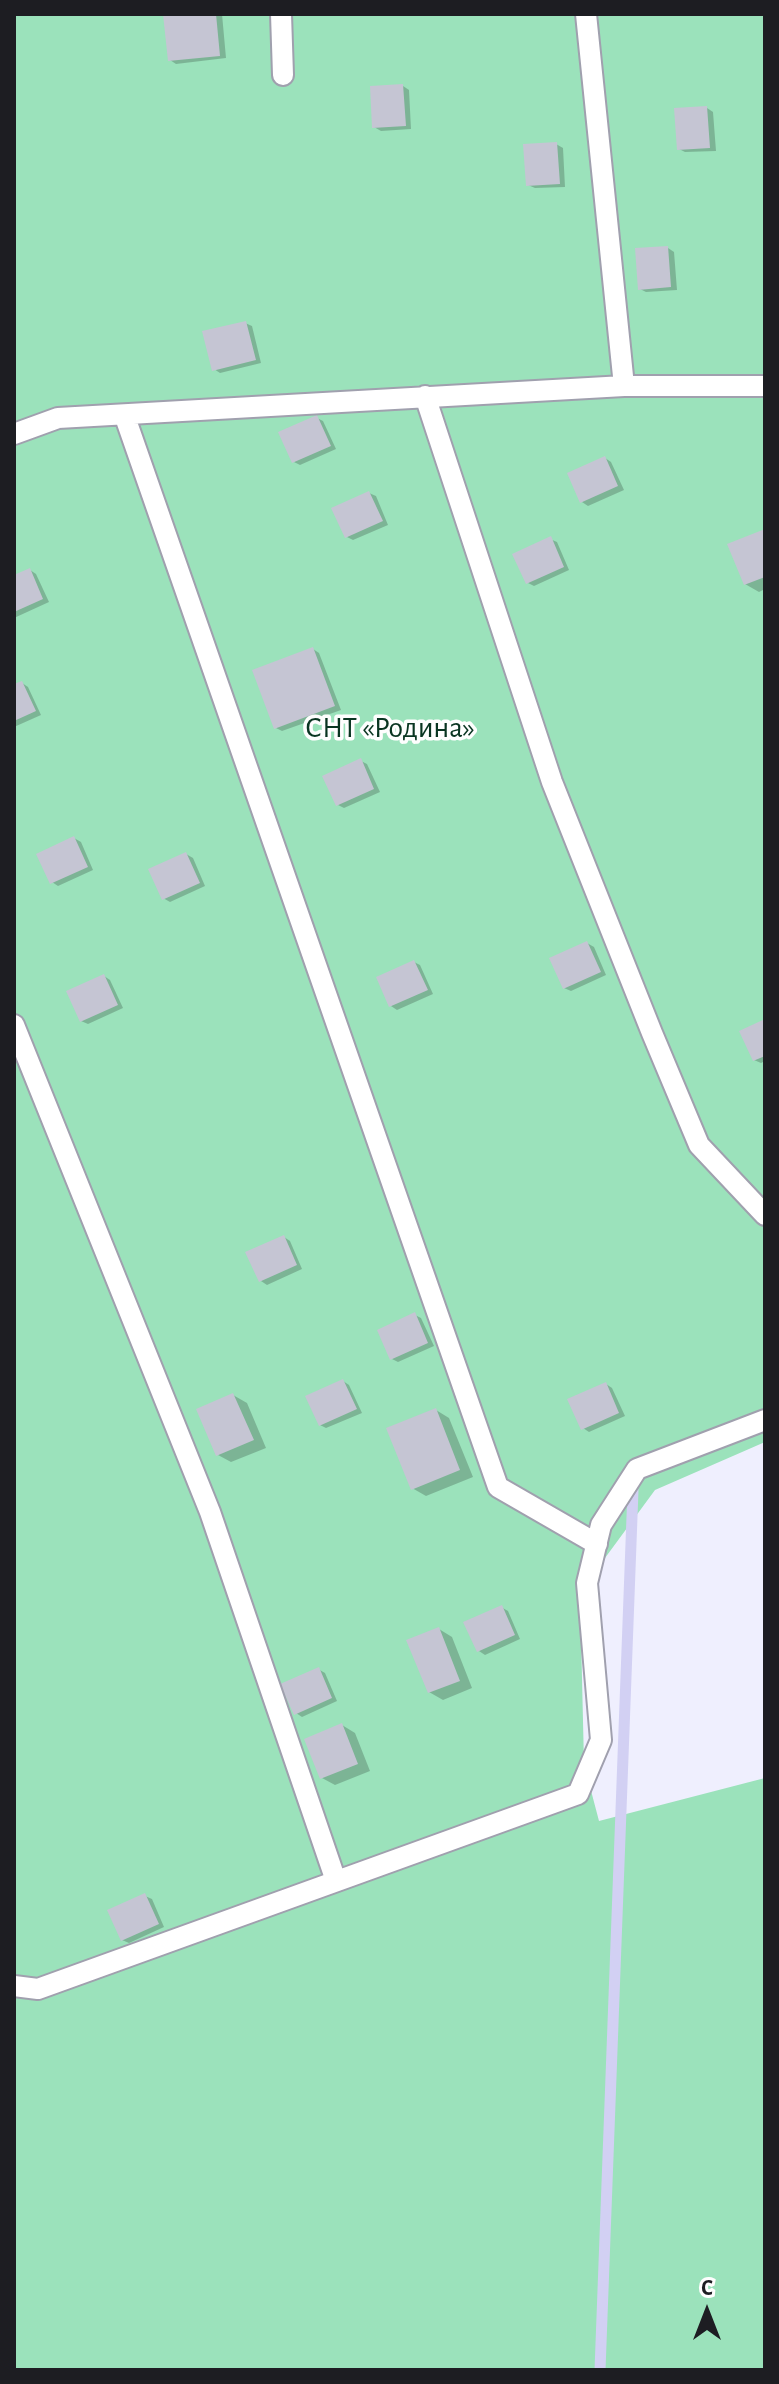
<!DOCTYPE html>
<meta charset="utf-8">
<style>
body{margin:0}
#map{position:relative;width:779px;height:2384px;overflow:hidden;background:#efeffe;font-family:"Alegreya Sans",sans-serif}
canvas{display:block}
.frame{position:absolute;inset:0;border:16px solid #1d1d22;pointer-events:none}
.north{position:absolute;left:667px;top:2272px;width:80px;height:80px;-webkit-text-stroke:6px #fefefe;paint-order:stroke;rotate:0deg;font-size:22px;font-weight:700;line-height:32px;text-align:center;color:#1d1d22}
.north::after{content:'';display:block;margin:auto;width:28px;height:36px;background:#1d1d22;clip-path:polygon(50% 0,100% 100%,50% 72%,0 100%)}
</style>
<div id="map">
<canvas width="779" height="2384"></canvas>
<div class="frame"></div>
<div class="north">С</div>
</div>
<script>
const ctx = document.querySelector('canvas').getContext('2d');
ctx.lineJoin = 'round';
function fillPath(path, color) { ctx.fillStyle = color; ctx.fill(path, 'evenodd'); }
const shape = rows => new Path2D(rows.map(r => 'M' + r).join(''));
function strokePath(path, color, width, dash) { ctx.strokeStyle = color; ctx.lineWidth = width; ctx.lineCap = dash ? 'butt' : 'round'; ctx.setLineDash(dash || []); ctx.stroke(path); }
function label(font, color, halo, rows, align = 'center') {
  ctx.font = font + ' "Alegreya Sans",sans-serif'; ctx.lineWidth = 7; ctx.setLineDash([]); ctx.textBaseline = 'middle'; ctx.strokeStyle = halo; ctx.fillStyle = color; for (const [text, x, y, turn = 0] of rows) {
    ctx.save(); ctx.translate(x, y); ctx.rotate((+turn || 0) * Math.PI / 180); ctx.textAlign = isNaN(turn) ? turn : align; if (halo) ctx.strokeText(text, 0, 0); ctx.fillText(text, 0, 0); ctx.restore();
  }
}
fillPath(shape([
 [14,14,765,14,765,1442,655,1490,580,1592,584,1764,599,1821,765,1778,765,2370,14,2370]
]), '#9be2bb');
fillPath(shape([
 [165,14,222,14,226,58,176,64,170,60],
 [403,86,409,90,411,129,381,131,374,127],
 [707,108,713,112,716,151,685,152,679,149],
 [556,144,563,148,565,187,535,188,528,185],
 [668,248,674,252,677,290,646,292,640,289],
 [245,323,252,326,261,363,220,373,214,369],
 [317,418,323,421,336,449,300,465,294,462],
 [605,458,611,462,624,490,588,506,582,502],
 [369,493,376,496,388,525,353,540,347,537],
 [765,531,765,589,759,592,745,584],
 [550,539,557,542,569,570,534,586,528,583],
 [30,570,36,574,49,602,14,618,14,577],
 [313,649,319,653,341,710,282,731,276,728],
 [22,683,28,687,41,715,14,727,14,686],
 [361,761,367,764,380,792,344,808,338,805],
 [74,838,81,842,93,870,58,886,52,882],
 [186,854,193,858,205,886,170,902,163,898],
 [587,943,594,947,606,975,571,991,564,988],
 [414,962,420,965,433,994,397,1010,391,1006],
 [104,976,110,980,123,1008,88,1024,81,1021],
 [765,1021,765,1061,761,1063,754,1060],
 [284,1237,290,1241,302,1269,267,1285,261,1281],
 [415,1315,421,1318,434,1346,398,1362,392,1359],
 [343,1381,349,1385,362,1413,326,1428,320,1425],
 [606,1384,612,1388,625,1416,589,1432,583,1428],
 [233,1395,247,1403,266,1448,231,1462,218,1455],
 [436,1410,449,1418,473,1477,426,1496,412,1488],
 [501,1607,508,1611,520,1639,485,1655,479,1651],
 [439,1629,452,1637,472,1688,443,1700,429,1692],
 [318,1669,325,1673,337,1701,302,1717,296,1713],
 [342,1725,355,1733,370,1771,335,1785,322,1778],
 [145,1896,152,1899,164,1927,129,1943,122,1940]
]), '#0003');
strokePath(shape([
 [600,2370,633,1490]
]), '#d2d0f3', 11);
fillPath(shape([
 [163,14,216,14,220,56,168,61],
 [403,84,406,126,372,128,370,86],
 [707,106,710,148,677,150,674,108],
 [557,142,560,184,526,186,523,144],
 [668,246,671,287,638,290,635,248],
 [246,321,256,360,212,371,202,331],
 [317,415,331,446,292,463,278,432],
 [605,456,618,486,580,503,567,473],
 [369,491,383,521,345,538,331,508],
 [765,529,765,577,744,585,727,544],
 [551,536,564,567,526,584,512,554],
 [30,568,43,599,14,612,14,575],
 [313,647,335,706,274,729,252,670],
 [22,681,36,711,14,721,14,684],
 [361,758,374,789,336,806,322,776],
 [74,836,88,867,50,884,36,854],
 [186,852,200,883,162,900,148,869],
 [587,941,601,972,563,989,549,958],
 [414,960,428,990,389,1007,376,977],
 [104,974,118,1005,80,1022,66,991],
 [765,1019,765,1056,753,1061,739,1031],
 [284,1235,297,1265,259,1282,245,1252],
 [415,1312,428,1343,390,1360,377,1330],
 [343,1379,357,1409,319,1426,305,1396],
 [606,1382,619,1413,581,1430,567,1399],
 [233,1393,254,1440,216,1456,196,1409],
 [436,1408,460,1470,411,1490,386,1428],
 [502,1605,515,1635,477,1652,463,1622],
 [439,1627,460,1681,428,1693,406,1640],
 [319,1667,332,1698,294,1715,280,1684],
 [342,1723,358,1764,320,1779,304,1739],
 [145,1893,159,1924,121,1941,107,1910]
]), '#c5c5d3');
const lane = shape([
 [281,14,283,75],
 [586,14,624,386],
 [425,396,552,782,652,1033,699,1145,765,1215],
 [125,417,498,1487,597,1544],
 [14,434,58,418,624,386,765,386],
 [14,1025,210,1512,336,1881],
 [14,1986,38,1989,578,1794,601,1740,587,1583,601,1525,637,1469,765,1420]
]);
strokePath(lane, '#a0a0ae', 24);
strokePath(lane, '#fff', 20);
label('30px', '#093521', '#fefefe', [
 ["СНТ «Родина»",390,728]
]);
</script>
